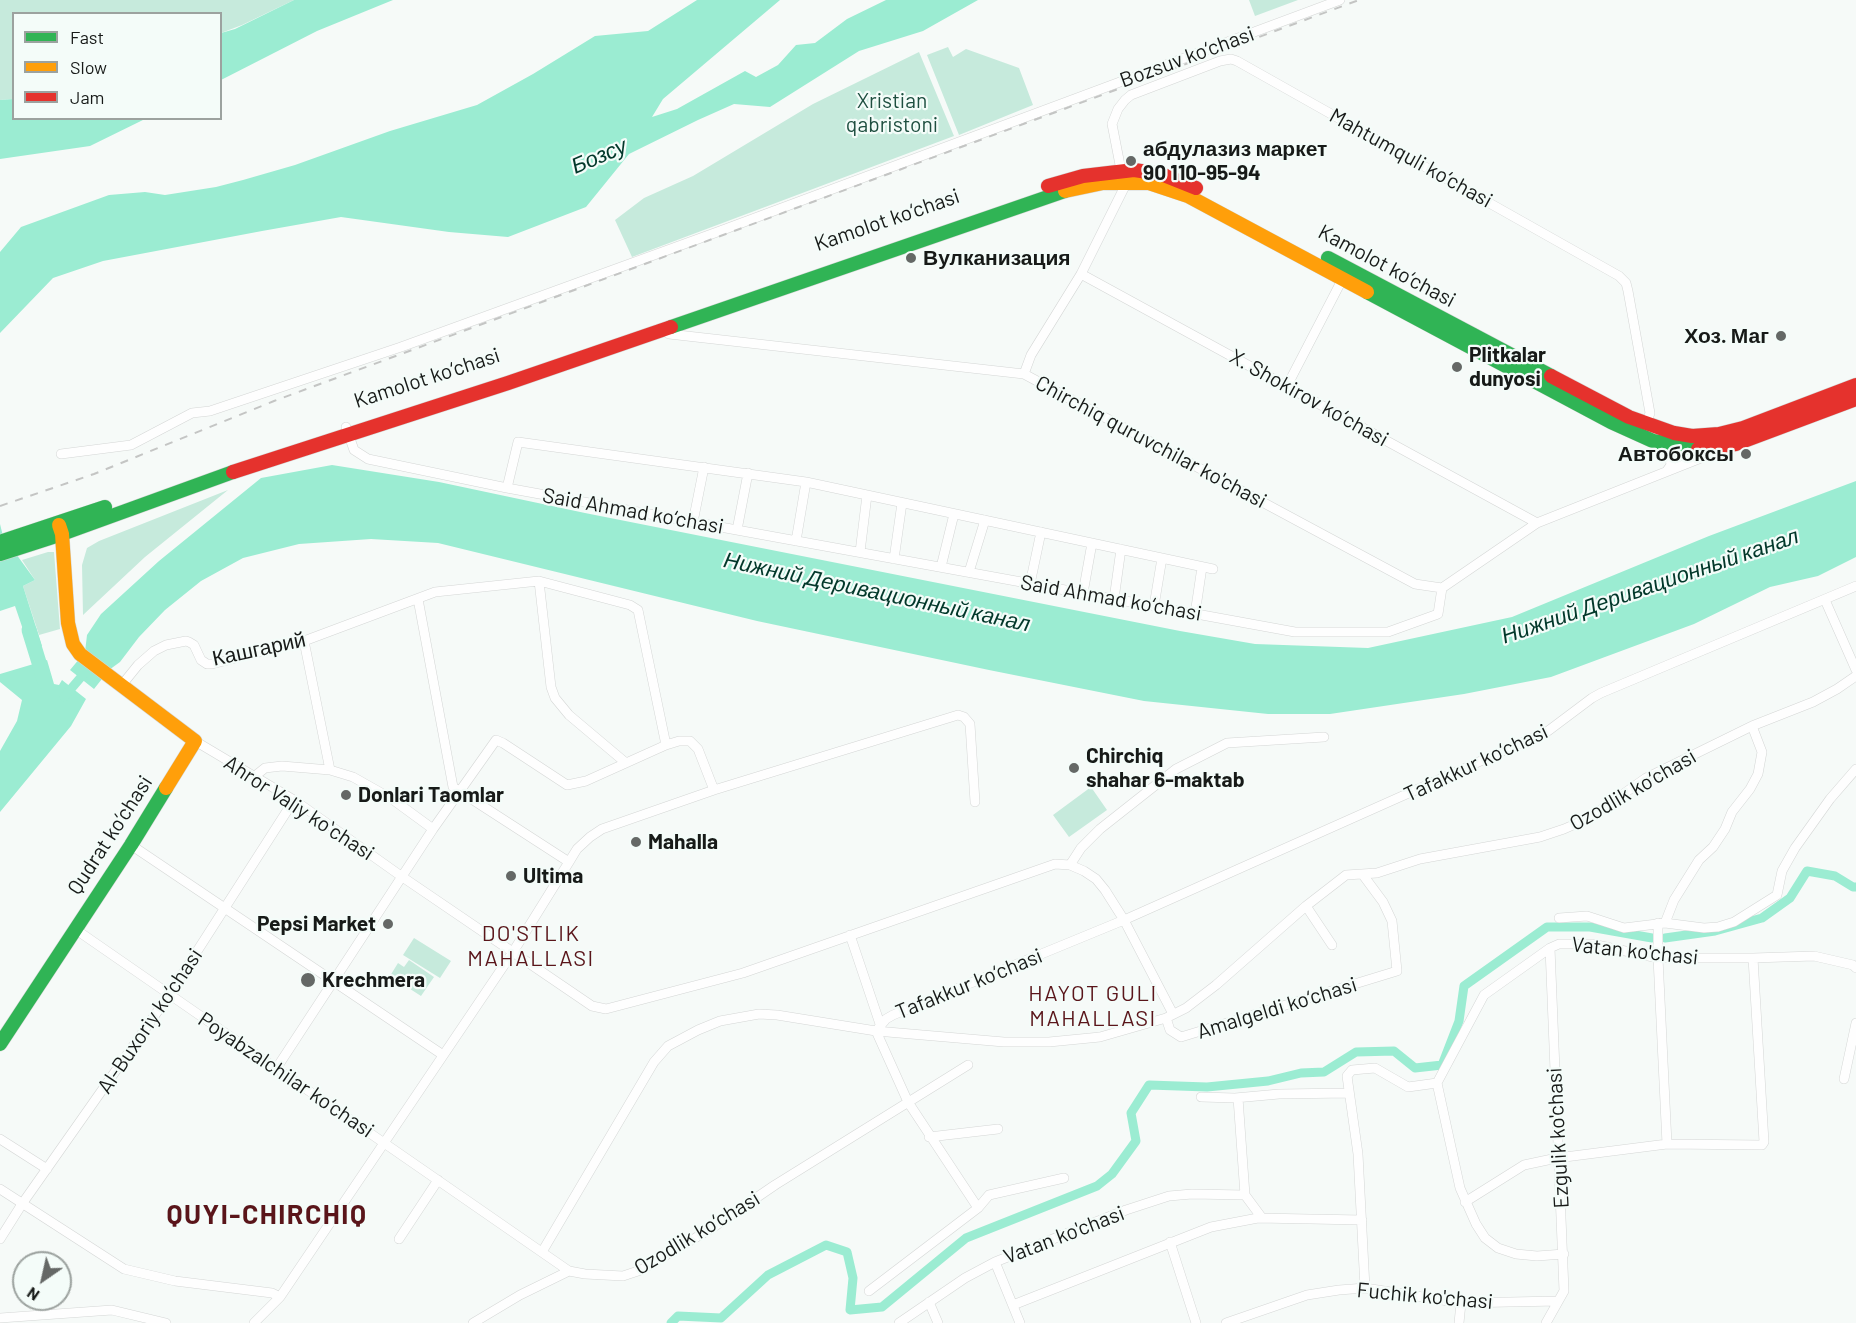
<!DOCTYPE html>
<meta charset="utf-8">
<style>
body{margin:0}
#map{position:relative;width:1856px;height:1323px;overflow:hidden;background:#f6faf8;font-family:Barlow,sans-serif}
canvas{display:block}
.legend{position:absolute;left:12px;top:12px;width:210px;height:108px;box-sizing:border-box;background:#f4fcf9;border:2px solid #9ca29f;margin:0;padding:8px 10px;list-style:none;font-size:18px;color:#171a18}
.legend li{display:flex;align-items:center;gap:12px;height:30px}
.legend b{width:30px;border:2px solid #9ca29f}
.north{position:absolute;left:12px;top:1251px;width:60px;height:60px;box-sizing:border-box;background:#f4fcf9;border:2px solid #9ca29f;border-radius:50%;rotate:214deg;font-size:16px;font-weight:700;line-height:24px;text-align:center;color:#171a18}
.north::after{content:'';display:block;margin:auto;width:21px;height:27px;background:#656866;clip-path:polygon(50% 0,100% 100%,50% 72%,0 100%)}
</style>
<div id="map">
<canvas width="1856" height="1323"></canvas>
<ul class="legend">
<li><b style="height:8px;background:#30b455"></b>Fast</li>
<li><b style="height:8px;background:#ff9f0a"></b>Slow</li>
<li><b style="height:8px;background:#e5322d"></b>Jam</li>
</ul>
<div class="north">N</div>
</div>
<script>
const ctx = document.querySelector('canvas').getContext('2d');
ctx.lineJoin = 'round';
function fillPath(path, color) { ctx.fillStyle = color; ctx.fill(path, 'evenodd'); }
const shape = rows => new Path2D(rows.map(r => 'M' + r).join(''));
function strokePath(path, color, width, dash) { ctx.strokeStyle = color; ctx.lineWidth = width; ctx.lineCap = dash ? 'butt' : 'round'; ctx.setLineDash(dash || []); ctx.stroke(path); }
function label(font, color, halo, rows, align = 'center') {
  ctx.font = font + ' Barlow,sans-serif'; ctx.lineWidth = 4.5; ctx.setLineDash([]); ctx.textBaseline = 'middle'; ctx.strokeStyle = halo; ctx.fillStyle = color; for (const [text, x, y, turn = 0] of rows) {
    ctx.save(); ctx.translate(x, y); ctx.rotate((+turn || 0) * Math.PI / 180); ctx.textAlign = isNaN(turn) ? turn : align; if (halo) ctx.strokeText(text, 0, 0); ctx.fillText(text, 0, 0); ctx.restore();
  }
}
fillPath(shape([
 [0,0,294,0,242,25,221,33,220,14,14,14,13,99,0,100],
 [1249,0,1298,0,1255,16],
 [948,47,953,57,966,49,1019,68,1033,105,959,135,927,55],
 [919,52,954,136,632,257,615,220,644,198,693,176,813,104],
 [228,490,145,557,83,615,82,565,87,548,99,541],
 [48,552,54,552,60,629,39,635,23,586,35,580,22,560],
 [1091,787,1107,810,1069,837,1053,815],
 [414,938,451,961,440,978,403,955],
 [409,960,434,977,421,996,390,976,398,963,404,967]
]), '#c6eadc');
fillPath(shape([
 [294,0,393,0,317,31,221,80,221,33,235,29],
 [697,0,780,0,663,99,652,117,677,109,745,71,756,77,778,65,796,45,815,43,847,19,886,0,978,0,923,31,859,51,770,107,734,104,698,120,629,154,586,207,508,237,449,232,341,217,262,231,103,261,53,278,0,333,0,252,21,227,109,195,145,192,165,195,216,187,243,180,295,165,390,131,477,105,533,74,595,36,648,31],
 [13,99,14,118,145,119,90,146,0,159,0,100],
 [332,465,439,482,585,513,1180,631,1255,644,1368,648,1512,617,1709,536,1856,481,1856,557,1818,576,1770,587,1694,624,1551,677,1464,694,1330,714,1268,714,1144,701,989,670,757,621,438,543,371,539,299,544,243,558,201,581,165,610,139,637,120,662,109,670,94,689,70,670,85,652,87,635,101,614,159,561,261,478],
 [0,524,3,536,35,580,23,586,42,646,30,650,15,606,0,611],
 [47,660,54,684,59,685,62,680,86,699,71,726,0,812,0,751,17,721,22,700,0,682,0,674]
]), '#9becd2');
strokePath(shape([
 [64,697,88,669],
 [1665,938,1715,931,1762,918,1790,898,1807,871,1835,876,1853,887,1856,887],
 [671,1323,678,1316,721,1318,768,1275,826,1245,847,1252,853,1278,850,1310,882,1307,966,1238,1097,1186,1112,1174,1136,1141,1131,1113,1149,1085,1207,1087,1268,1081,1301,1073,1324,1072,1356,1052,1394,1051,1415,1068,1442,1065,1459,1021,1464,986,1547,927,1590,927,1652,938]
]), '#9becd2', 9);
strokePath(shape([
 [29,630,45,682]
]), '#9becd2', 15);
const street = shape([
 [1121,170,1112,124,1118,109,1125,100,1131,95,1220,61,1231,59,1237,61,1619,276,1626,283,1628,291,1650,413,1646,425],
 [1081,274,1537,523],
 [664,329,669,334,1024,374,1415,584,1442,588],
 [1024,374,1031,355,1081,274,1127,182],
 [1287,386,1343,278],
 [346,427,354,450,368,459,507,488,1295,632,1388,632,1438,614,1442,588,1537,523,1716,452],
 [1656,443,1663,449,1670,458,1671,465,1666,472],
 [61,454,131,445,192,413,210,411,401,347,720,231,1340,0],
 [507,488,518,442,806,482,1213,569],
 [693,522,704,467],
 [737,530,748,473],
 [796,541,806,482],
 [860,552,867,495],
 [894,559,902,503],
 [941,567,954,514],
 [969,572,985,520],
 [539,581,551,687,555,698,569,715,626,763],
 [1030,584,1041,532],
 [1083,593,1092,543],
 [418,599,453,787,569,862],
 [1114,599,1121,549],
 [1825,600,1856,670],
 [1154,606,1162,558],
 [1195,614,1202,567],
 [304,641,330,770],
 [121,686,138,665,154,651,166,645,186,641,189,642,194,645,201,660,207,664,212,664,304,641,435,592,539,581,630,605,638,610,666,745],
 [195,741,294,800,401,876,592,1006,606,1009,743,973,1055,864,1070,865,1084,871,1096,879,1105,890,1124,920,1173,1014],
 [255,776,265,768,282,766,330,770,353,777,392,799,433,829],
 [131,845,443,1055],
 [1070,865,1081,848,1100,829,1176,769,1227,743,1324,737],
 [1306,906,1332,945],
 [1559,918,1587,916,1624,928,1665,923,1704,928,1718,927,1734,922,1777,895,1782,871,1795,848,1830,799,1856,769],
 [1658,923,1658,958,1667,1144],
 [1665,923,1674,900,1699,860,1713,847,1725,829,1732,812,1750,789,1758,774,1762,752,1752,726],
 [75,929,569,1271],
 [850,935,880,1024],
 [1166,1018,1170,1030,1181,1037,1397,971,1392,921,1383,902,1363,875],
 [876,1031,886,1019,893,1015,1124,920,1548,731,1592,698,1601,693,1856,586],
 [876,1031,908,1102,978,1208],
 [276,1069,433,829,496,740,503,743,567,785,586,781,666,745,679,741,690,741,698,749,714,790],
 [1844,1079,1856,1023],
 [1437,1083,1484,995,1550,948,1559,944,1592,944,1658,958,1753,958,1814,956,1853,965,1856,968],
 [1437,1083,1460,1188,1476,1224,1485,1238,1498,1248,1516,1254,1537,1256,1564,1254],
 [1201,1097,1235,1098,1279,1094,1349,1093],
 [1238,1098,1245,1195,1262,1218],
 [929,1137,998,1129],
 [0,1139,47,1169],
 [0,1189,124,1269,175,1281,272,1293,280,1297],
 [1465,1202,1524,1165,1557,1158,1667,1144,1762,1145,1764,1142,1753,958],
 [0,1239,22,1204,169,995,294,800],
 [399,1239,438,1180],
 [1170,1242,1196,1323],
 [542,1252,654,1062,668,1046,698,1030,720,1021,759,1014,777,1015,876,1031,1004,1042,1049,1042,1100,1037,1166,1018,1186,1008,1216,985,1306,906,1346,875,1377,873,1420,859,1540,837,1564,829,1589,818,1646,778,1752,726,1813,702,1837,689,1856,676],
 [995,1262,1020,1323],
 [1365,1288,1358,1154,1347,1076,1352,1070,1375,1068,1408,1087,1437,1083],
 [869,1291,978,1208,989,1195,1064,1178],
 [929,1302,938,1323],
 [1013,1305,1211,1227,1258,1218,1362,1220],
 [0,1318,112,1310,166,1323],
 [254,1323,280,1297,513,952,569,862,577,849,590,837,602,829,714,790,958,715,964,717,970,724,975,802],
 [473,1323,520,1295,569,1271,585,1274,623,1276,641,1270,712,1228,775,1185,968,1065],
 [899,1323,965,1278,995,1262,1126,1210,1169,1196,1192,1194,1245,1195],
 [1226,1323,1307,1295,1339,1290,1365,1288,1461,1303,1558,1301],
 [1459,1323,1461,1303],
 [1546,1323,1564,1291,1550,948]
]);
const fast = shape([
 [1328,258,1551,376],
 [1367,292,1611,422,1653,441,1698,449],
 [671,327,1065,191],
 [0,542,105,507],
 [0,554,62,534,233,472],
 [0,1044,131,845,166,788]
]);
const slow = shape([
 [1065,191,1103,183,1149,183,1188,196,1367,292],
 [59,525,62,534,68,623,73,644,80,654,195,741,166,788]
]);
const jam = shape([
 [1048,186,1083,176,1134,170,1161,174,1196,188],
 [1551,376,1629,417,1674,433,1692,436,1719,434,1743,428,1856,385],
 [1698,449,1736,444,1856,399],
 [233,472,508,383,671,327]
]);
strokePath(street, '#d4d6d5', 10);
strokePath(fast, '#d4d6d5', 15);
strokePath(slow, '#d4d6d5', 15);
strokePath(jam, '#d4d6d5', 15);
strokePath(street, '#fefefe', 9);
strokePath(fast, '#30b455', 14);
strokePath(slow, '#ff9f0a', 14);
strokePath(jam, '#e5322d', 14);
strokePath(shape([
 [0,506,94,474,274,401,1359,0]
]), '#c4c5c4', 2, [8, 8]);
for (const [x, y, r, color] of [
 [1131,161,6,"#656866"],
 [911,258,6,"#656866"],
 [1781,336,6,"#656866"],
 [1457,367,6,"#656866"],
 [1746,454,6,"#656866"],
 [1074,768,6,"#656866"],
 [346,795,6,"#656866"],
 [636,842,6,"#656866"],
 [511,876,6,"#656866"],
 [388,924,6,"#656866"],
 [308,980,8,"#656866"]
]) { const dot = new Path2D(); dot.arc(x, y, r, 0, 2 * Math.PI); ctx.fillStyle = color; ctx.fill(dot); strokePath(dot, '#f4fcf9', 2); }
label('21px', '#171a18', '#f4fcf9', [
 ["Bozsuv ko‘chasi",1187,57,-20],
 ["Mahtumquli ko‘chasi",1411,158,29],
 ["Kamolot ko‘chasi",887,220,-19],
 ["Kamolot ko‘chasi",1387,266,28],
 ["Kamolot ko‘chasi",427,378,-18],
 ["X. Shokirov ko‘chasi",1309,398,29],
 ["Chirchiq quruvchilar ko'chasi",1151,442,28],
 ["Said Ahmad ko‘chasi",633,511,10],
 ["Said Ahmad ko‘chasi",1111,598,10],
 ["Кашгарий",259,649,-12],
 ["Tafakkur ko‘chasi",1476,763,-25],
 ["Ozodlik ko‘chasi",1633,790,-30],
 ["Ahror Valiy koʻchasi",299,808,33],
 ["Qudrat ko‘chasi",110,835,-57],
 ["Vatan ko'chasi",1635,951,6],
 ["Tafakkur ko‘chasi",969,984,-22],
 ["Amalgeldi ko‘chasi",1277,1008,-17],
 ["Al-Buxoriy ko‘chasi",150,1021,-56],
 ["Poyabzalchilar ko‘chasi",286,1075,34],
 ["Ezgulik ko'chasi",1558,1138,-93],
 ["Ozodlik ko‘chasi",697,1233,-31],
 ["Vatan ko'chasi",1064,1235,-21],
 ["Fuchik ko'chasi",1425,1296,5]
]);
label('21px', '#1e4f40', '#f4fcf9', [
 ["Xristian",892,101],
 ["qabristoni",892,125]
]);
label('bold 21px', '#171a18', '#f4fcf9', [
 ["абдулазиз маркет",1143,149],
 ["90 110-95-94",1143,173],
 ["Вулканизация",923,258],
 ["Хоз. Маг",1769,336,"right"],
 ["Plitkalar",1469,355],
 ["dunyosi",1469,379],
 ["Автобоксы",1734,454,"right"],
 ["Chirchiq",1086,756],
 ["shahar 6-maktab",1086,780],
 ["Donlari Taomlar",358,795],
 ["Mahalla",648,842],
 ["Ultima",523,876],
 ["Pepsi Market",376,924,"right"],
 ["Krechmera",322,980]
], 'left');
label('italic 22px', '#02382a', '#f4fcf9', [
 ["Бозсу",599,156,-23],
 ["Нижний Деривационный канал",1650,586,-19],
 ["Нижний Деривационный канал",877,592,12]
]);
ctx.letterSpacing = '1.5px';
label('22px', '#5a151a', '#f4fcf9', [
 ["DO'STLIK",531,934],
 ["MAHALLASI",531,959],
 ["HAYOT GULI",1093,994],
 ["MAHALLASI",1093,1019]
]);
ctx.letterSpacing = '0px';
ctx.letterSpacing = '1.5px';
label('bold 27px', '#5a151a', '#f4fcf9', [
 ["QUYI-CHIRCHIQ",267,1215]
]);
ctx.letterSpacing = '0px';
</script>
